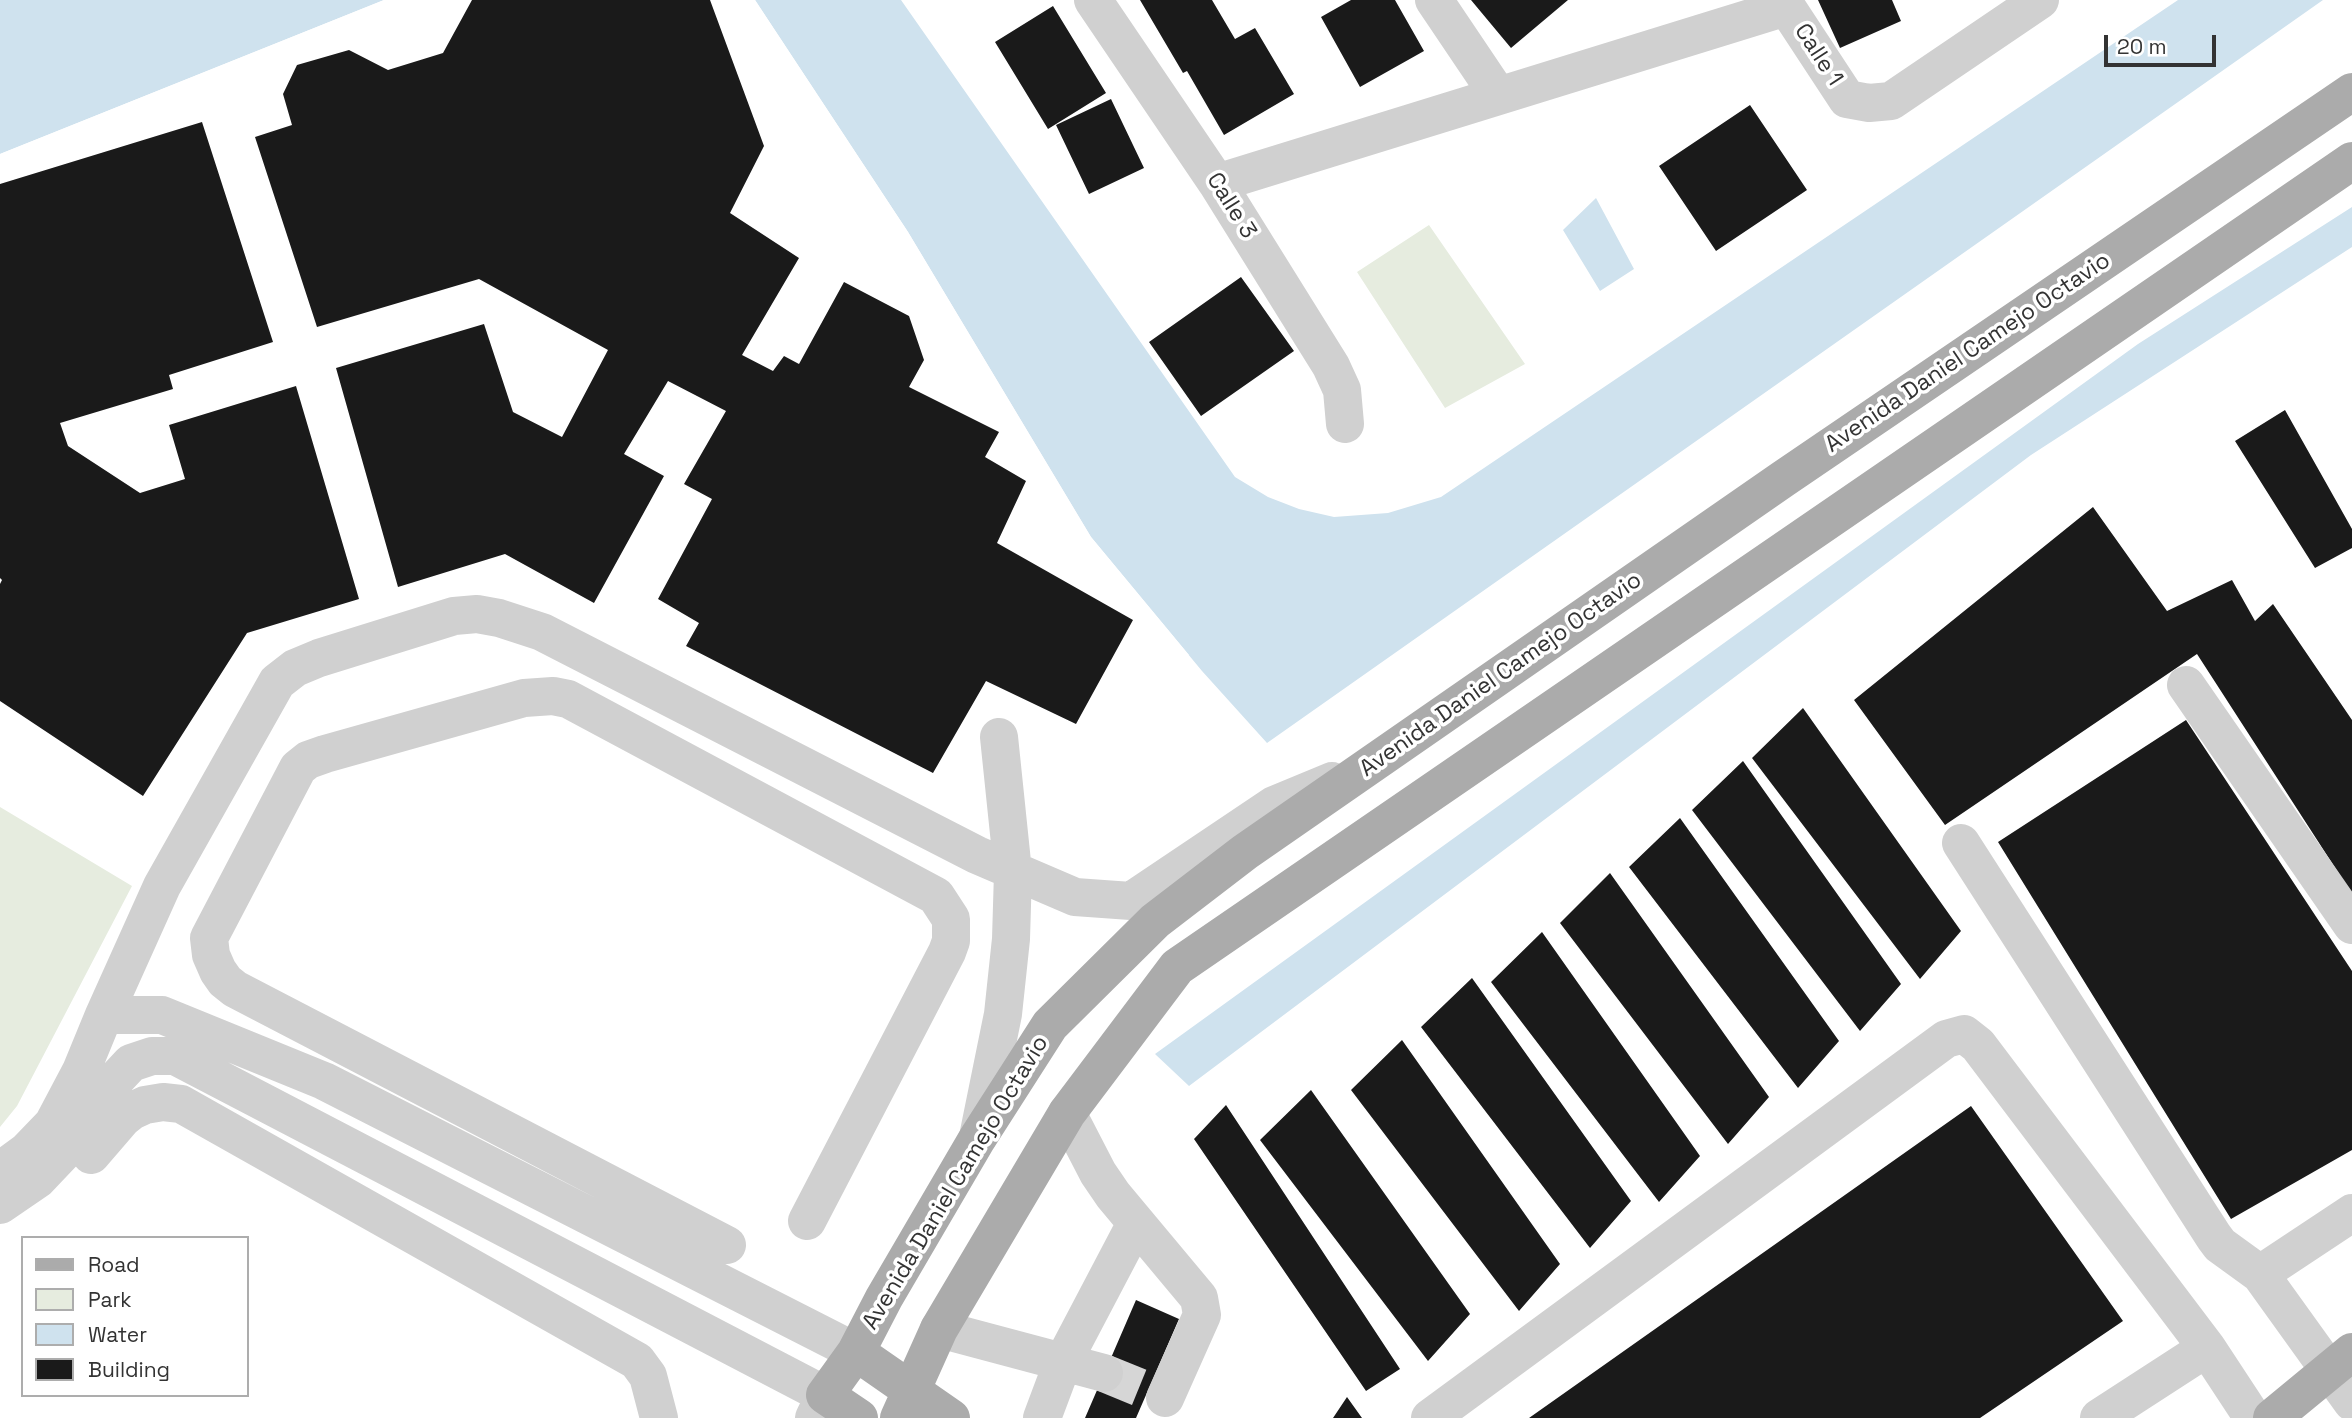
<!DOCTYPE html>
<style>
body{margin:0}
#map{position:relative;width:2352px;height:1418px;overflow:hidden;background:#fff;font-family:"Space Grotesk",sans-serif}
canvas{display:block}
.legend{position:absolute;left:21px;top:1236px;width:228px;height:161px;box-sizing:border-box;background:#fff;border:2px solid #adadad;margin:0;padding:9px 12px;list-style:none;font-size:21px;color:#333}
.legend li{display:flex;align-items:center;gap:14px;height:35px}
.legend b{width:35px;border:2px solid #adadad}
.scale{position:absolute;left:2104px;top:35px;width:112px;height:32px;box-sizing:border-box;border:4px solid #333;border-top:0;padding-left:9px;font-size:21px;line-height:24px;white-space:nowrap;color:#333;-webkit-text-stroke:5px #fff;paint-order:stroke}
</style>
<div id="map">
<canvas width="2352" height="1418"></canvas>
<ul class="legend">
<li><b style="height:9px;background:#ababab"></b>Road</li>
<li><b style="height:19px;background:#e6ecdf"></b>Park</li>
<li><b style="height:19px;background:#cfe2ee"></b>Water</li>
<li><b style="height:19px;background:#1a1a1a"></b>Building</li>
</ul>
<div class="scale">20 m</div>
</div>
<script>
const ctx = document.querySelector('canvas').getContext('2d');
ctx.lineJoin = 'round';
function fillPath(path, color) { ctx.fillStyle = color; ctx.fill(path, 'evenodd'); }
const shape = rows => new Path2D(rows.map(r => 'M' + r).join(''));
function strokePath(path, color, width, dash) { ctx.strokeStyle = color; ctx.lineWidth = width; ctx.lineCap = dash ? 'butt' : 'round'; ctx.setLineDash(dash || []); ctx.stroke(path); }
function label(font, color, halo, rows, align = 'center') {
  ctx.font = font + ' "Space Grotesk",sans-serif'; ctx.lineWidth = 7; ctx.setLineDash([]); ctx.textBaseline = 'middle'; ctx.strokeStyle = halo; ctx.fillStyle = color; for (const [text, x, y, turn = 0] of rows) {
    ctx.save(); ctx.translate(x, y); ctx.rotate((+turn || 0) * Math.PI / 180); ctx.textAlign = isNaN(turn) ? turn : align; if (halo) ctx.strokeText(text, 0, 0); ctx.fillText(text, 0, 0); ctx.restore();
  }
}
fillPath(shape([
 [1429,225,1525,364,1445,408,1357,272],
 [0,807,132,886,17,1106,0,1127]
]), '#e6ecdf');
fillPath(shape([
 [0,0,384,0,0,154],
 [755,0,901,0,1235,477,1268,497,1299,509,1334,517,1388,513,1441,497,2178,0,2323,0,1267,743,1202,671,1091,537,908,232],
 [1596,198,1634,269,1600,291,1563,230],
 [2352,207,2352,247,2031,455,1189,1086,1155,1054,2138,344]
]), '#cfe2ee');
fillPath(shape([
 [384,0,388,0,385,3,0,158,0,154],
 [751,0,755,0,908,232,1091,537,1189,655,1186,657,1088,539,905,234]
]), '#fff');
fillPath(shape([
 [472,0,710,0,764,146,730,213,799,258,742,355,773,371,784,356,799,364,844,282,909,316,924,360,909,387,999,432,985,457,1026,481,997,543,1133,620,1076,724,986,681,933,773,686,646,699,623,658,599,712,499,684,484,726,411,668,381,624,454,664,476,594,603,505,554,398,587,336,368,484,324,513,412,562,437,608,350,479,279,317,327,255,137,292,125,283,94,297,65,349,50,388,70,443,53],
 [1140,0,1212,0,1235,39,1255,28,1294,94,1224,135,1187,71,1183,73],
 [1351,0,1395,0,1424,51,1360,87,1321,17],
 [1471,0,1568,0,1511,48],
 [1818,0,1892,0,1901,21,1840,48],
 [1053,6,1106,93,1048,129,995,42],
 [1111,99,1144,168,1089,194,1056,125],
 [1750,105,1807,190,1716,251,1659,166],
 [202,122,273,342,169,375,173,389,60,423,68,446,140,493,185,479,169,425,296,386,359,599,247,633,143,796,0,701,0,584,2,580,0,578,0,184],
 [1241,277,1294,351,1201,416,1149,342],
 [2285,410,2352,529,2352,548,2315,568,2235,441],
 [2093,507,2167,611,2232,580,2255,621,2273,604,2352,720,2352,894,2197,654,1945,825,1854,700],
 [1803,708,1961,931,1920,979,1752,758],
 [2186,720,2352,971,2352,1150,2231,1219,1998,842],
 [1743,761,1901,984,1860,1031,1692,810],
 [1680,818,1839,1041,1798,1088,1629,867],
 [1610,873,1769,1097,1728,1144,1560,923],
 [1542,932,1700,1156,1659,1202,1491,982],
 [1472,978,1631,1201,1590,1248,1421,1027],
 [1402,1040,1560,1264,1519,1311,1351,1090],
 [1311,1090,1470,1314,1428,1361,1260,1140],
 [1226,1105,1400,1369,1366,1391,1194,1139],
 [1971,1106,2123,1321,1980,1418,1529,1418],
 [1136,1300,1179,1319,1136,1418,1085,1418],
 [1347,1397,1362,1418,1333,1418]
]), '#1a1a1a');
strokePath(shape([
 [1104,1373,1148,1391]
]), '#d6d6d6', 38, [38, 19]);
strokePath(shape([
 [1093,0,1217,183,1331,366,1342,390,1345,424],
 [1434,0,1498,95],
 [1782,0,1847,99,1869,103,1891,101,2040,0],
 [1217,183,1786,7],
 [2186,685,2352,925],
 [1961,843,2214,1237,2220,1245,2260,1274],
 [104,1015,162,1015,324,1081,856,1352],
 [1067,1113,1098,1173,1113,1195,1199,1298,1202,1315,1165,1398],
 [978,1137,1003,1014,1011,939,1013,872,999,737],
 [91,1155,122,1119,132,1111,145,1105,163,1102,181,1104,637,1361,648,1376,659,1418],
 [0,1171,27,1151,53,1124,81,1071,104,1015,162,886,277,682,295,668,319,658,454,616,477,614,499,618,542,632,977,855,1075,897,1131,901,1274,805,1332,781],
 [0,1205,38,1179,75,1140,117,1078,131,1063,152,1056,175,1056,825,1395,814,1418],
 [2352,1213,2260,1274,2352,1402],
 [727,1245,235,989,225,981,218,971,211,955,209,938,298,768,308,760,325,754,524,698,553,696,568,699,936,896,951,919,951,941,947,952,807,1221],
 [939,1329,1104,1373],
 [1042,1418,1063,1362,1136,1223],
 [1430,1418,1946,1039,1964,1034,1978,1045,2207,1348,2253,1418],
 [2099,1418,2207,1348]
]), '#d0d0d0', 38);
strokePath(shape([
 [856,1352,951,1418],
 [859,1418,825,1395,856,1352,884,1298,977,1139,1050,1025,1155,921,1245,852,1783,479,2352,92],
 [899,1418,939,1329,1067,1113,1177,967,2352,161],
 [2272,1418,2352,1352]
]), '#ababab', 38);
label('23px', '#333', '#fff', [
 ["Calle 1",1818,55,57],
 ["Calle 3",1231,206,58],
 ["Avenida Daniel Camejo Octavio",1968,353,-34],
 ["Avenida Daniel Camejo Octavio",1501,675,-35],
 ["Avenida Daniel Camejo Octavio",956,1183,-59]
]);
</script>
